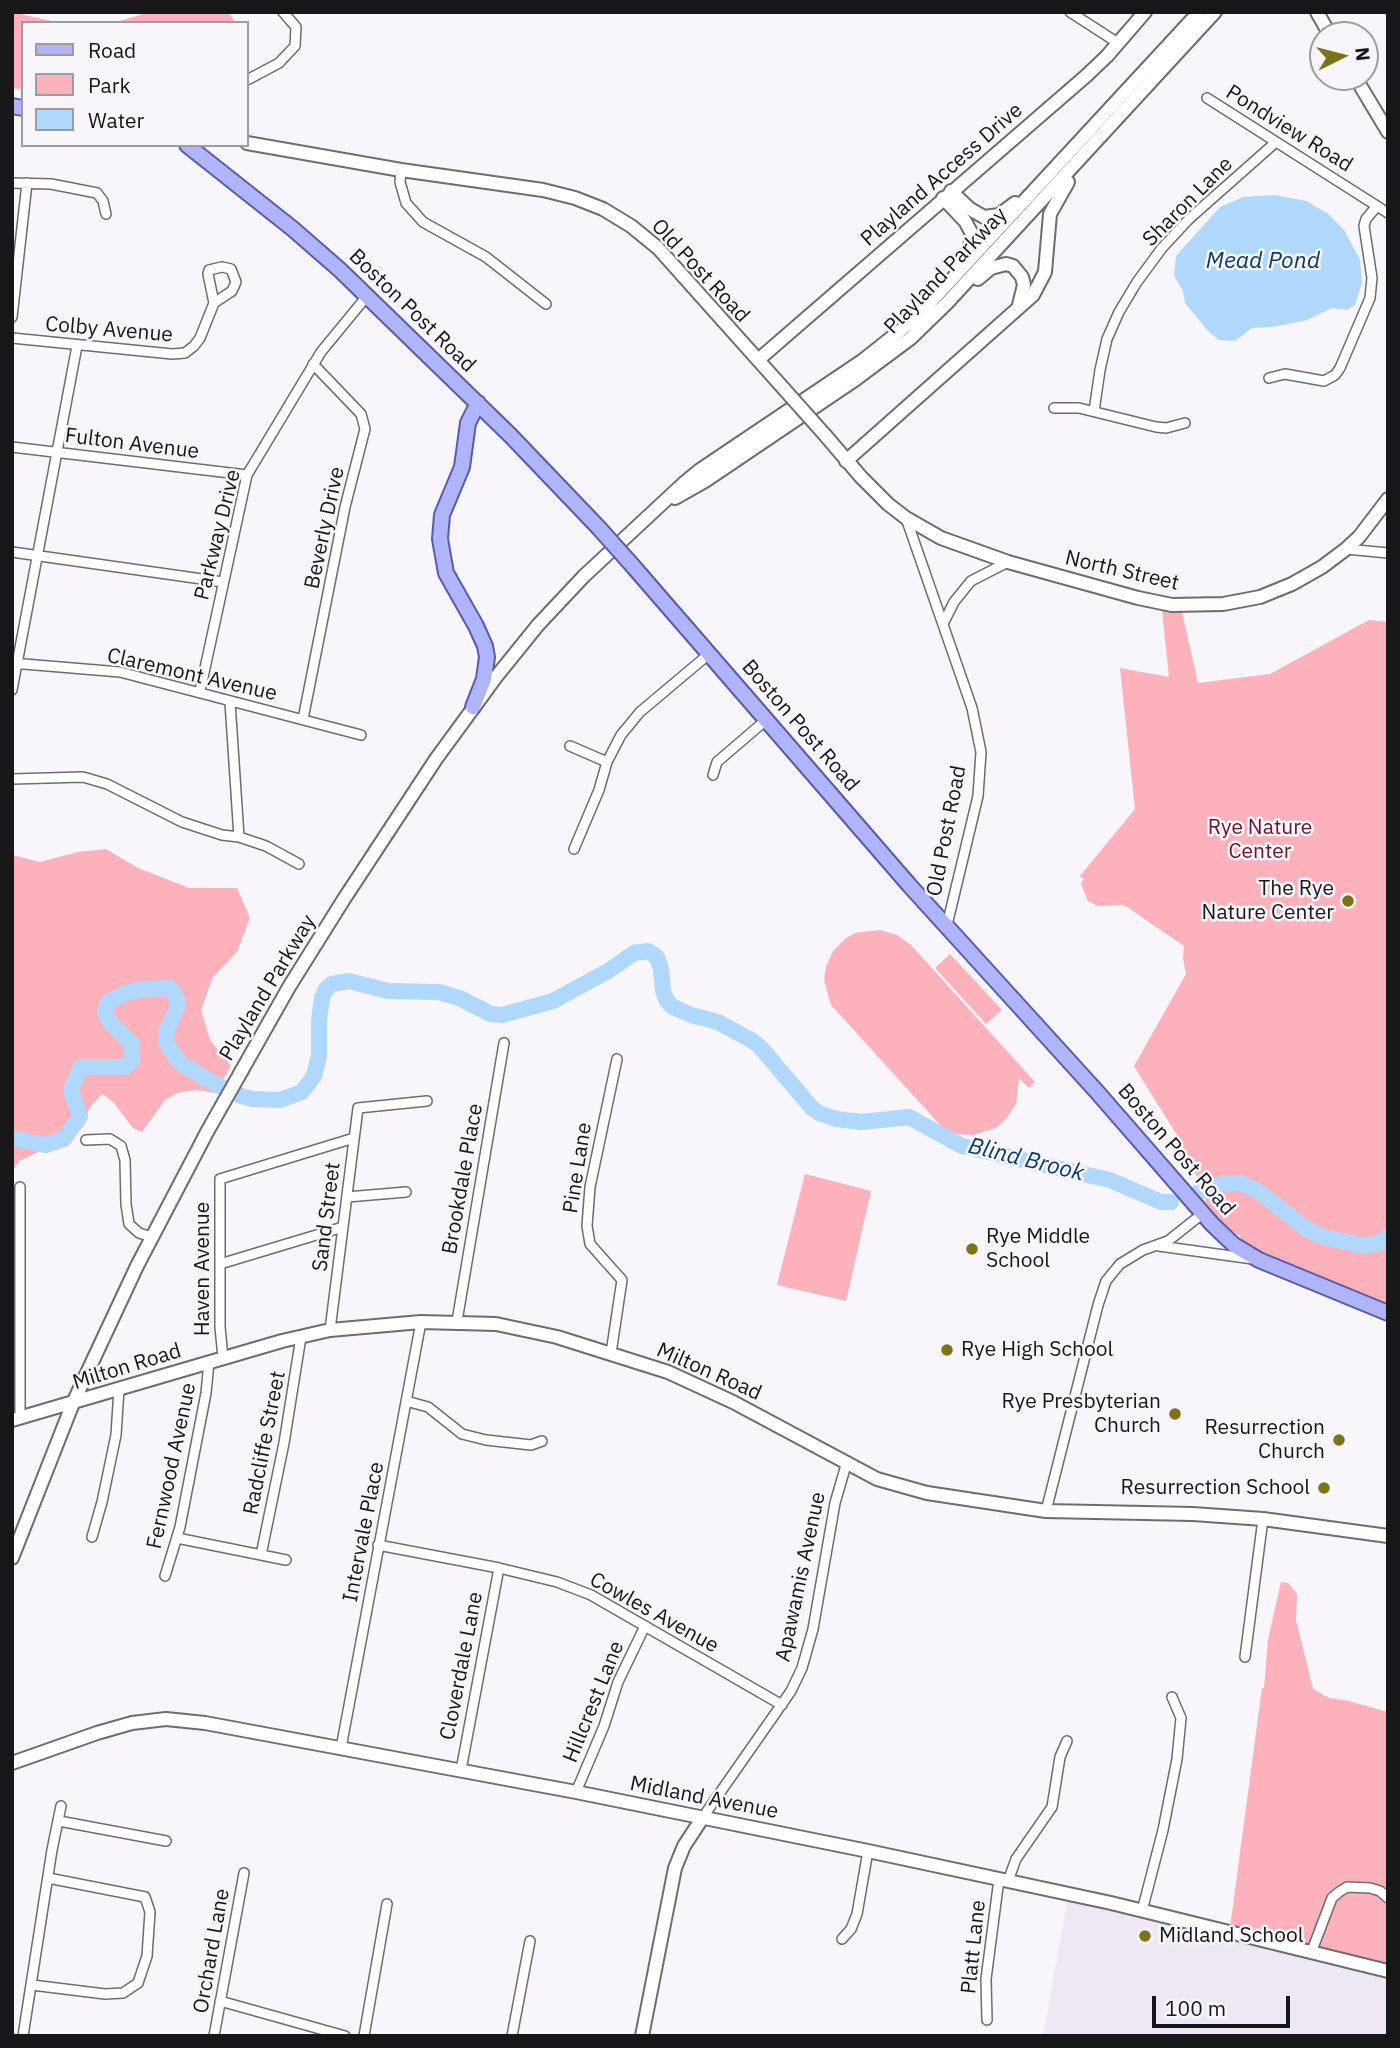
<!DOCTYPE html>
<style>
body{margin:0}
#map{position:relative;width:1400px;height:2048px;overflow:hidden;background:#f8f5fb;font-family:"IBM Plex Sans",sans-serif}
canvas{display:block}
.frame{position:absolute;inset:0;border:14px solid #171618;pointer-events:none}
.legend{position:absolute;left:21px;top:21px;width:228px;height:126px;box-sizing:border-box;background:#f8f5fb;border:2px solid #9e9ca0;margin:0;padding:9px 12px;list-style:none;font-size:21px;color:#171618}
.legend li{display:flex;align-items:center;gap:14px;height:35px}
.legend b{width:35px;border:2px solid #9e9ca0}
.north{position:absolute;left:1309px;top:21px;width:70px;height:70px;box-sizing:border-box;background:#f8f5fb;border:2px solid #9e9ca0;border-radius:50%;rotate:84deg;font-size:19px;font-weight:700;line-height:28px;text-align:center;color:#171618}
.north::after{content:'';display:block;margin:auto;width:24px;height:32px;background:#7d7315;clip-path:polygon(50% 0,100% 100%,50% 72%,0 100%)}
.scale{position:absolute;left:1152px;top:1996px;width:138px;height:32px;box-sizing:border-box;border:4px solid #171618;border-top:0;padding-left:9px;font-size:21px;line-height:24px;white-space:nowrap;color:#171618;-webkit-text-stroke:5px #f8f5fb;paint-order:stroke}
</style>
<div id="map">
<canvas width="1400" height="2048"></canvas>
<div class="frame"></div>
<ul class="legend">
<li><b style="height:9px;background:#b0b4fb"></b>Road</li>
<li><b style="height:19px;background:#fdb1bb"></b>Park</li>
<li><b style="height:19px;background:#b0d7fc"></b>Water</li>
</ul>
<div class="north">N</div>
<div class="scale">100 m</div>
</div>
<script>
const ctx = document.querySelector('canvas').getContext('2d');
ctx.lineJoin = 'round';
function fillPath(path, color) { ctx.fillStyle = color; ctx.fill(path, 'evenodd'); }
const shape = rows => new Path2D(rows.map(r => 'M' + r).join(''));
function strokePath(path, color, width, dash) { ctx.strokeStyle = color; ctx.lineWidth = width; ctx.lineCap = dash ? 'butt' : 'round'; ctx.setLineDash(dash || []); ctx.stroke(path); }
function label(font, color, halo, rows, align = 'center') {
  ctx.font = font + ' "IBM Plex Sans",sans-serif'; ctx.lineWidth = 5; ctx.setLineDash([]); ctx.textBaseline = 'middle'; ctx.strokeStyle = halo; ctx.fillStyle = color; for (const [text, x, y, turn = 0] of rows) {
    ctx.save(); ctx.translate(x, y); ctx.rotate((+turn || 0) * Math.PI / 180); ctx.textAlign = isNaN(turn) ? turn : align; if (halo) ctx.strokeText(text, 0, 0); ctx.fillText(text, 0, 0); ctx.restore();
  }
}
fillPath(shape([
 [1068,1897,1388,1975,1388,2036,1043,2036]
]), '#eee7f4');
fillPath(shape([
 [12,12,22,12,24,15,62,23,23,23,23,90,12,88],
 [149,12,228,12,236,23,114,23],
 [1162,610,1182,612,1198,683,1270,674,1369,620,1388,622,1388,1307,1275,1261,1241,1242,1240,1236,1227,1228,1205,1202,1206,1197,1212,1194,1171,1145,1180,1140,1134,1066,1186,974,1183,958,1184,946,1124,905,1098,906,1088,901,1081,884,1084,879,1080,876,1135,809,1120,668,1169,677],
 [106,849,138,868,189,888,237,888,250,918,237,952,213,977,201,1010,210,1040,231,1066,215,1093,196,1090,178,1093,165,1100,142,1132,133,1128,113,1102,102,1094,89,1109,85,1124,76,1135,19,1161,12,1172,12,855,40,862,78,852],
 [880,930,897,935,911,945,1035,1082,1029,1088,1019,1078,1016,1104,1005,1120,996,1128,973,1135,957,1134,942,1127,831,1005,824,980,826,967,833,951,845,939,855,933],
 [950,954,1002,1010,986,1024,935,968],
 [805,1174,871,1191,846,1301,777,1285],
 [1281,1582,1288,1583,1297,1594,1296,1620,1313,1689,1329,1698,1349,1701,1388,1712,1388,1966,1230,1928,1262,1688,1264,1688,1268,1640]
]), '#fdb1bb');
fillPath(shape([
 [1275,195,1306,201,1327,213,1344,230,1360,260,1362,283,1355,305,1347,310,1332,308,1307,320,1273,327,1252,328,1235,341,1219,340,1209,332,1185,303,1183,291,1174,276,1176,256,1220,207,1243,197]
]), '#b0d7fc');
strokePath(shape([
 [12,1138,45,1145,64,1139,80,1116,71,1090,81,1067,125,1067,132,1061,132,1044,110,1022,105,1012,108,1002,126,993,142,989,169,988,173,991,178,1001,177,1008,167,1030,166,1042,179,1062,211,1082,241,1096,253,1099,280,1100,302,1092,314,1076,319,1056,319,1021,322,998,326,989,332,984,349,981,388,991,439,992,459,998,491,1014,502,1015,553,1001,608,971,634,953,648,951,657,957,661,969,663,991,667,1001,673,1007,691,1015,718,1022,753,1041,761,1048,812,1108,819,1113,836,1119,862,1122,909,1117,962,1146,1110,1180,1161,1202,1171,1202],
 [1197,1193,1222,1184,1240,1183,1258,1191,1308,1230,1324,1237,1365,1246,1381,1242,1388,1237]
]), '#b0d7fc', 16);
const minor = shape([
 [1070,12,1118,43],
 [247,80,279,63,295,46,296,27,283,12],
 [1207,98,1388,213],
 [401,170,400,182,406,203,423,222,486,257,546,304],
 [12,183,51,184,97,193,103,201,106,214],
 [222,267,231,269,236,282,232,291,214,303,208,274,209,270,222,267],
 [12,317,27,183],
 [12,338,172,354,185,353,194,346,200,338,214,303],
 [1269,378,1285,374,1324,381,1335,375,1340,368,1370,298,1372,278,1364,226,1366,219,1377,206],
 [1054,408,1079,408,1156,427,1166,428,1185,423],
 [1094,411,1100,370,1107,339,1119,312,1137,282,1162,248,1189,219,1276,142],
 [12,447,247,475],
 [906,518,972,708,981,752,978,796,947,925],
 [1346,549,1388,553],
 [12,552,223,582],
 [943,624,954,602,971,581,1008,562],
 [12,663,120,672,361,735],
 [12,690,77,346],
 [200,691,247,475,321,352,367,296],
 [230,702,239,837],
 [303,719,345,507,365,429,361,414,313,364],
 [570,746,607,762],
 [713,775,717,762,766,720],
 [12,779,83,777,107,784,182,822,222,835,239,837,266,846,299,864],
 [574,849,599,790,607,762,621,735,640,712,709,654],
 [86,1140,110,1139,121,1146,125,1160,126,1204,129,1224,139,1233,152,1237],
 [20,1187,20,1418],
 [347,1197,406,1192],
 [1159,1246,1253,1259],
 [220,1264,343,1227],
 [457,1321,504,1043],
 [330,1330,358,1108,427,1101],
 [611,1353,622,1280,590,1244,587,1226,590,1187,617,1059],
 [223,1358,220,1327,220,1179,354,1138],
 [406,1401,428,1407,462,1434,486,1440,531,1445,542,1441],
 [1046,1511,1098,1305,1106,1281,1120,1264,1143,1250,1168,1241,1202,1214],
 [92,1537,102,1502,116,1435,119,1389],
 [177,1538,286,1560],
 [378,1545,499,1568,557,1582,591,1595,782,1705],
 [261,1555,284,1443,301,1337],
 [165,1576,180,1527,206,1393,209,1362],
 [1245,1657,1263,1519],
 [341,1748,421,1322],
 [461,1770,499,1568],
 [576,1792,604,1726,618,1682,645,1626],
 [703,1817,791,1691,802,1668,813,1629,835,1503,846,1465],
 [59,1821,166,1841],
 [1008,1881,1016,1859,1052,1807,1060,1757,1067,1741],
 [1142,1911,1163,1830,1177,1759,1181,1718,1172,1697],
 [842,1939,851,1929,857,1914,868,1851],
 [1311,1953,1332,1898,1339,1892,1347,1887,1370,1888,1380,1891,1388,1898],
 [32,1985,105,1994,123,1993,138,1983,147,1956,150,1912,145,1897,48,1878],
 [220,2001,345,2036],
 [987,2020,986,1979,999,1879],
 [23,2036,52,1850,61,1806],
 [214,2036,244,1873],
 [364,2036,387,1904],
 [512,2036,530,1941]
]);
const tertiary = shape([
 [1317,12,1330,35],
 [1355,77,1388,132],
 [247,143,401,170,543,190,575,198,603,209,631,226,658,248,784,389],
 [758,360,1086,76,1107,56,1145,12],
 [825,435,861,477,888,504,906,518,941,538,1008,562,1138,598,1172,605,1223,604,1260,597,1292,584,1322,567,1346,549,1359,537,1388,499],
 [12,1420,282,1341,330,1330,421,1322,496,1324,557,1337,668,1372,733,1402,877,1479,927,1493,1046,1511,1193,1514,1263,1519,1388,1536],
 [12,1763,97,1733,132,1723,166,1719,205,1723,576,1792,868,1851,1111,1903,1388,1971],
 [642,2036,675,1868,684,1846,703,1817]
]);
const secondary = shape([
 [951,191,970,209,984,217,999,215,1015,203],
 [943,198,965,221,972,234,970,248,958,264],
 [978,279,991,268,1006,264,1013,266,1022,277,1024,285,1019,305],
 [846,461,1033,295,1045,272,1050,214,1068,182],
 [675,498,705,481,856,379,911,338,947,303,1215,12],
 [12,1558,73,1403,137,1266,207,1132,289,987,344,899,436,759,496,677,538,625,584,576,683,484,700,470,862,361,915,319,1199,12]
]);
const primary = shape([
 [12,106,23,108],
 [187,145,293,229,340,270,510,435,598,527],
 [632,565,910,886,1098,1093,1212,1224,1234,1245,1259,1260,1388,1313],
 [473,707,484,679,487,657,485,646,476,626,446,573,440,539,442,515,462,467,468,423,478,403]
]);
strokePath(minor, '#6f6c71', 12);
strokePath(tertiary, '#6f6c71', 16);
strokePath(secondary, '#6f6c71', 16);
strokePath(primary, '#585caa', 18);
strokePath(minor, '#fff', 9);
strokePath(tertiary, '#fff', 12);
strokePath(secondary, '#fff', 12);
strokePath(primary, '#b0b4fb', 14);
const tertiaryBridge = shape([
 [784,389,825,435]
]);
const primaryBridge = shape([
 [598,527,632,565]
]);
strokePath(tertiaryBridge, '#6f6c71', 16, []);
strokePath(primaryBridge, '#585caa', 18, []);
strokePath(tertiaryBridge, '#fff', 12);
strokePath(primaryBridge, '#b0b4fb', 14);
for (const [x, y, r, color] of [
 [1348,901,7,"#7d7315"],
 [972,1249,7,"#7d7315"],
 [947,1350,7,"#7d7315"],
 [1175,1414,7,"#7d7315"],
 [1339,1440,7,"#7d7315"],
 [1324,1488,7,"#7d7315"],
 [1145,1936,7,"#7d7315"]
]) { const dot = new Path2D(); dot.arc(x, y, r, 0, 2 * Math.PI); ctx.fillStyle = color; ctx.fill(dot); strokePath(dot, '#f8f5fb', 2.5); }
label('21px', '#171618', '#f8f5fb', [
 ["Pondview Road",1289,129,32],
 ["Playland Access Drive",942,175,-41],
 ["Sharon Lane",1188,202,-45],
 ["Old Post Road",700,271,47],
 ["Playland Parkway",946,271,-46],
 ["Boston Post Road",412,311,44],
 ["Colby Avenue",109,330,5],
 ["Fulton Avenue",132,444,7],
 ["Beverly Drive",325,528,-78],
 ["Parkway Drive",218,535,-76],
 ["North Street",1122,571,13],
 ["Claremont Avenue",192,675,13],
 ["Boston Post Road",800,726,49],
 ["Old Post Road",947,831,-79],
 ["Playland Parkway",268,988,-59],
 ["Boston Post Road",1176,1150,49],
 ["Pine Lane",578,1168,-81],
 ["Brookdale Place",463,1179,-80],
 ["Sand Street",327,1217,-83],
 ["Haven Avenue",203,1269,-90],
 ["Milton Road",127,1367,-17],
 ["Milton Road",709,1372,24],
 ["Radcliffe Street",265,1443,-79],
 ["Fernwood Avenue",172,1466,-78],
 ["Intervale Place",364,1532,-79],
 ["Apawamis Avenue",801,1577,-78],
 ["Cowles Avenue",654,1613,29],
 ["Cloverdale Lane",462,1666,-79],
 ["Hillcrest Lane",594,1702,-68],
 ["Midland Avenue",704,1798,11],
 ["Platt Lane",974,1947,-84],
 ["Orchard Lane",212,1951,-80]
]);
label('21px', '#65162a', '#f8f5fb', [
 ["Rye Nature",1260,828],
 ["Center",1260,852]
]);
label('21px', '#171618', '#f8f5fb', [
 ["The Rye",1334,889],
 ["Nature Center",1334,913],
 ["Rye Middle",986,1237,"left"],
 ["School",986,1261,"left"],
 ["Rye High School",961,1350,"left"],
 ["Rye Presbyterian",1161,1402],
 ["Church",1161,1426],
 ["Resurrection",1325,1428],
 ["Church",1325,1452],
 ["Resurrection School",1310,1488],
 ["Midland School",1159,1936,"left"]
], 'right');
label('italic 23px', '#093b62', '#f8f5fb', [
 ["Mead Pond",1263,261],
 ["Blind Brook",1026,1160,14]
]);
</script>
